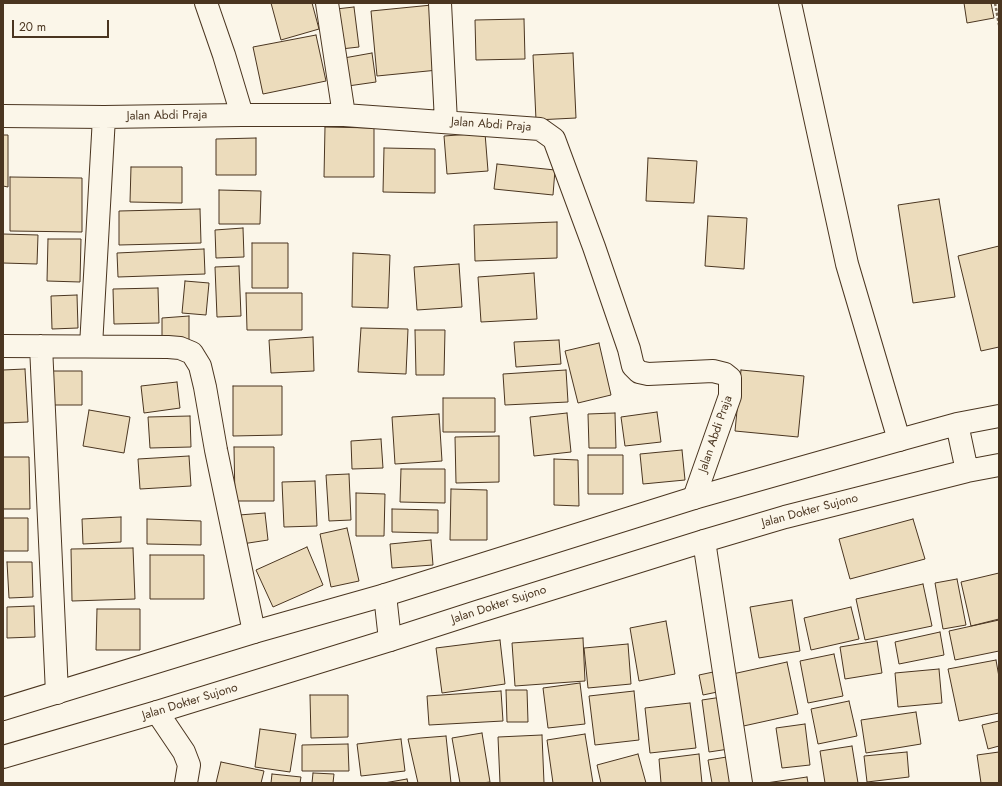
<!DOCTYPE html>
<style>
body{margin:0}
#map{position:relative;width:1002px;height:786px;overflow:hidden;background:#fbf6e9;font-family:Jost,sans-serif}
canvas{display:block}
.frame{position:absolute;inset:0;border:4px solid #4a3520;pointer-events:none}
.scale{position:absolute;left:12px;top:20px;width:97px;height:18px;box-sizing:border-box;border:2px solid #4a3520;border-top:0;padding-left:5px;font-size:12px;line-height:14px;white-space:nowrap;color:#4a3520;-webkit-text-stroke:3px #fbf6e9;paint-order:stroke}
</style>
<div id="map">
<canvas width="1002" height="786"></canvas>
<div class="frame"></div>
<div class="scale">20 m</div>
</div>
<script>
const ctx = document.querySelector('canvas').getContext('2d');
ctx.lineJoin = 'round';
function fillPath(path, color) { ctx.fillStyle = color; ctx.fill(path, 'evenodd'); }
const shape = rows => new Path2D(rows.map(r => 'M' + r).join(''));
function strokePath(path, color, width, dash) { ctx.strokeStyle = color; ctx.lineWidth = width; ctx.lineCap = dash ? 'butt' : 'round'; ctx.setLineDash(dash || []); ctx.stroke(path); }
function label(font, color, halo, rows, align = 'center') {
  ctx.font = font + ' Jost,sans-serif'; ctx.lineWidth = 3; ctx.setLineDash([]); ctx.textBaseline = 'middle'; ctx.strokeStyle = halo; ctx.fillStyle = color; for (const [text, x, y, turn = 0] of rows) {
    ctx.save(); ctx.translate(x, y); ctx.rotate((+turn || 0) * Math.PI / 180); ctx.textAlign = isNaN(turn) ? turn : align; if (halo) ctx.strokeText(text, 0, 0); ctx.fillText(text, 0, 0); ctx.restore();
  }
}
const building = shape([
 [271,3,312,3,319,29,281,40,271,3],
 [964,3,991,3,994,18,967,23,964,3],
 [432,5,438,70,377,76,371,11,432,5],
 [354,7,359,47,341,49,336,9,354,7],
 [524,19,525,59,476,60,475,20,524,19],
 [316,35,326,81,263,94,253,47,316,35],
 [372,53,376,82,348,86,344,58,372,53],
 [573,53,576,118,536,120,533,55,573,53],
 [325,127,374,128,374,177,324,177,325,127],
 [485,133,488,171,447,174,444,136,485,133],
 [3,135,8,135,8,187,3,186,3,135],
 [256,138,256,175,216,175,216,139,256,138],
 [384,148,435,149,435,193,383,192,384,148],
 [648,158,697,161,694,203,646,201,648,158],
 [497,164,555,170,553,195,494,189,497,164],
 [131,167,182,167,182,203,130,202,131,167],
 [10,177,82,178,82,232,10,231,10,177],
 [219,190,261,191,260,224,219,224,219,190],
 [939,199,955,297,913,303,898,205,939,199],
 [200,209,201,243,119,245,119,211,200,209],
 [708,216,747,218,744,269,705,266,708,216],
 [557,222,557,258,475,261,474,225,557,222],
 [243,228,244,257,216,258,215,230,243,228],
 [3,234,38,235,37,264,3,263,3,234],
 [48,239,81,239,80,282,47,281,48,239],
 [252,243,288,243,288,288,252,288,252,243],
 [999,246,999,347,981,351,958,256,999,246],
 [204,249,205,274,118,277,117,253,204,249],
 [353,253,390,255,388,308,352,307,353,253],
 [459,264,462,307,417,310,414,267,459,264],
 [239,266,241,316,217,317,215,267,239,266],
 [534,273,537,319,481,322,478,277,534,273],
 [185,281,209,283,206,315,182,313,185,281],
 [158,288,159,323,114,324,113,289,158,288],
 [246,293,302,293,302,330,247,330,246,293],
 [77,295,78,328,52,329,51,296,77,295],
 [189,316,189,344,162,343,162,318,189,316],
 [361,328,408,329,406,374,358,372,361,328],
 [415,330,445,330,444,375,416,375,415,330],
 [313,337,314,371,271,373,269,340,313,337],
 [559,340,561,364,516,367,514,342,559,340],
 [599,343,611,395,578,403,565,351,599,343],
 [25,369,28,422,3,423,3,370,25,369],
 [566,370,568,402,505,405,503,374,566,370],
 [741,370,804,376,798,437,735,431,741,370],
 [46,371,82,371,82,405,46,405,46,371],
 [177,382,180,408,144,413,141,386,177,382],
 [233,386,282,386,282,435,233,436,233,386],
 [443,398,495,398,495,432,443,432,443,398],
 [89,410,130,417,124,453,83,446,89,410],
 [657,412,661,442,625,446,621,417,657,412],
 [567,413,571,452,534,456,530,417,567,413],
 [615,413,616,448,589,448,588,414,615,413],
 [439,414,442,461,395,464,392,417,439,414],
 [190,416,191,447,150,448,148,417,190,416],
 [499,436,499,482,456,483,455,437,499,436],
 [381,439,383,468,352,469,351,441,381,439],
 [234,447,274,447,274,501,235,501,234,447],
 [682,450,685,480,643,484,640,454,682,450],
 [588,455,623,455,623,494,588,494,588,455],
 [189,456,191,486,140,489,138,459,189,456],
 [3,457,29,457,30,509,3,509,3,457],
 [554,459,578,460,579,506,554,505,554,459],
 [401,469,445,469,445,503,400,502,401,469],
 [349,474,351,520,329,521,326,475,349,474],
 [315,481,317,526,284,527,282,482,315,481],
 [451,489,487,490,487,540,450,540,451,489],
 [356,493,385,494,384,536,356,536,356,493],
 [392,509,438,510,438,533,392,532,392,509],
 [265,513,268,540,242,544,239,515,265,513],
 [121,517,121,542,83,544,82,519,121,517],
 [3,518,28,518,28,551,3,551,3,518],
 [147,519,201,521,201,545,147,544,147,519],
 [913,519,925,559,850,579,839,539,913,519],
 [347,528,359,581,331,587,320,534,347,528],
 [431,540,433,565,392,568,390,544,431,540],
 [307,547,323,585,273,607,256,570,307,547],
 [133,548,135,599,72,601,71,549,133,548],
 [150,555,204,555,204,599,150,599,150,555],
 [7,562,32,562,33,597,9,598,7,562],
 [999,573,999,619,971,626,961,582,999,573],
 [957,579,966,625,943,629,935,583,957,579],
 [923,584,932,626,865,640,856,599,923,584],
 [792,600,800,651,759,658,750,607,792,600],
 [34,606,35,637,7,638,7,607,34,606],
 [851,607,859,639,811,650,804,618,851,607],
 [97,609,140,609,140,650,96,650,97,609],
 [999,620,999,651,955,660,949,631,999,620],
 [666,621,675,674,639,681,630,628,666,621],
 [940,632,944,655,899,664,895,642,940,632],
 [583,638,585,681,515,686,512,643,583,638],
 [500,640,505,684,442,693,436,648,500,640],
 [877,641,882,673,845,679,840,647,877,641],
 [628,644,631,684,588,688,584,648,628,644],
 [834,654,843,696,808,703,800,661,834,654],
 [996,660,999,677,999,713,959,721,948,669,996,660],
 [787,662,798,714,739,727,728,675,787,662],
 [939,669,942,703,898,707,895,673,939,669],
 [718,671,722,691,703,695,699,675,718,671],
 [580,683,585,724,548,728,543,688,580,683],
 [506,690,527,690,528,722,507,722,506,690],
 [501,691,503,721,429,725,427,696,501,691],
 [634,691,639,740,595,745,589,696,634,691],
 [310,695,348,695,348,737,311,738,310,695],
 [722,697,729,749,709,752,702,700,722,697],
 [849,701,857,736,818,744,811,709,849,701],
 [690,703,696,748,650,753,645,708,690,703],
 [916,712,921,744,866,753,861,720,916,712],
 [999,721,999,746,988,749,982,725,999,721],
 [805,724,810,765,782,768,776,728,805,724],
 [260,729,296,734,290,772,255,767,260,729],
 [482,733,490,782,482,783,460,783,452,738,482,733],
 [585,734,593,783,553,783,547,740,585,734],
 [542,735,544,783,500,783,498,737,542,735],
 [446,736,451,783,418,783,408,739,446,736],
 [401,739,405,771,361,776,357,744,401,739],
 [348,744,349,771,302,771,302,745,348,744],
 [852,746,858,783,825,783,820,751,852,746],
 [907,752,909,777,867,782,864,756,907,752],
 [999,752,999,783,981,783,977,755,999,752],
 [638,754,646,783,601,783,597,765,638,754],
 [699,754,702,783,661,783,659,759,699,754],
 [733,756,737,783,712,783,708,760,733,756],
 [221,762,264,771,261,783,216,783,221,762],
 [313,773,334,774,333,783,312,783,313,773],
 [272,774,301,777,300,783,271,783,272,774],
 [807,777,808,783,766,783,807,777],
 [407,779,408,783,384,783,407,779]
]);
fillPath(building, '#ecdcbc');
strokePath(building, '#4a3520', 1);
const minor = shape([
 [206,3,224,55,242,115],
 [327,3,344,115],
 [440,3,446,122],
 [790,3,847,264,899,440],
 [3,116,104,117,242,115,344,115,540,129,554,139,594,247,629,349,633,366,639,372,648,374,713,371,725,374,730,378,730,396,694,498],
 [3,346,168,347,180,348,192,353,200,366,205,387,216,450,254,632],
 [41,346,57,693],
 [91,346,104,117],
 [704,541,741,783],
 [385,595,390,640],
 [157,712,184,752,189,765,186,783]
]);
const highway = shape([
 [957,424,967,471],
 [3,709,254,632,385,595,694,498,899,440,957,424,999,416],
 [3,757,157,712,390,640,480,611,704,541,785,517,967,471,999,465]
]);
strokePath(minor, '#4a3520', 24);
strokePath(highway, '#4a3520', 24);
strokePath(shape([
 [995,3,999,25]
]), '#7f6f5c', 2.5, [3, 2]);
strokePath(minor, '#fbf6e9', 22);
strokePath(highway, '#fbf6e9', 22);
label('12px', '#4a3520', '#fbf6e9', [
 ["Jalan Abdi Praja",167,116,-1],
 ["Jalan Abdi Praja",491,125,4],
 ["Jalan Abdi Praja",716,434,-71],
 ["Jalan Dokter Sujono",810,511,-15],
 ["Jalan Dokter Sujono",499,605,-18],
 ["Jalan Dokter Sujono",190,702,-17]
]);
</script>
